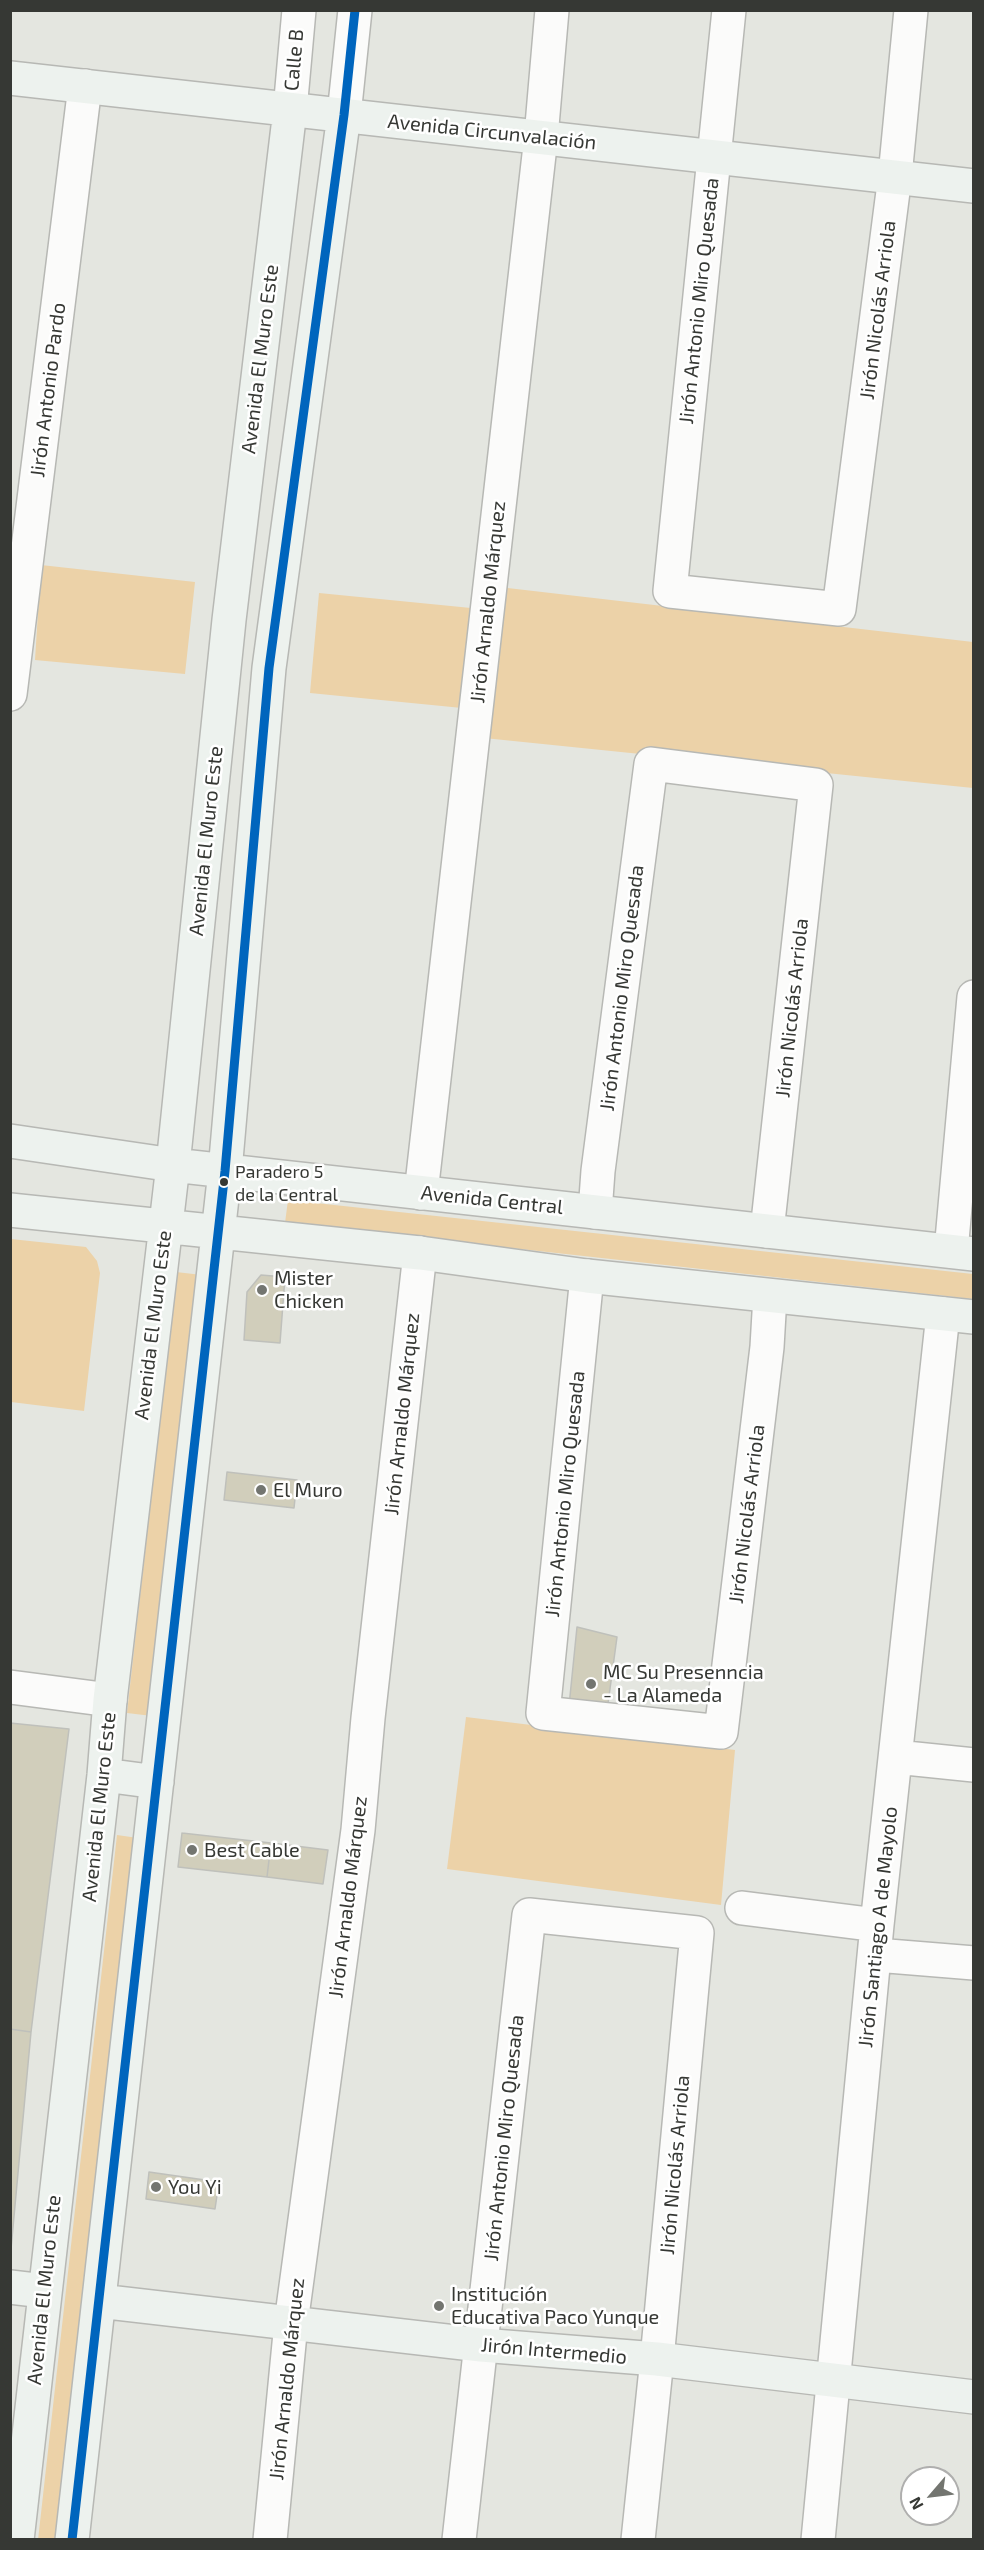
<!DOCTYPE html>
<meta charset="utf-8">
<style>
body{margin:0}
#map{position:relative;width:984px;height:2550px;overflow:hidden;background:#e4e6e0;font-family:"Exo 2",sans-serif}
canvas{display:block}
.frame{position:absolute;inset:0;border:12px solid #363834;pointer-events:none}
.north{position:absolute;left:900px;top:2466px;width:60px;height:60px;box-sizing:border-box;background:#fff;border:2px solid #afafae;border-radius:50%;rotate:242deg;font-size:16px;font-weight:700;line-height:24px;text-align:center;color:#363834}
.north::after{content:'';display:block;margin:auto;width:21px;height:27px;background:#737570;clip-path:polygon(50% 0,100% 100%,50% 72%,0 100%)}
</style>
<div id="map">
<canvas width="984" height="2550"></canvas>
<div class="frame"></div>
<div class="north">N</div>
</div>
<script>
const ctx = document.querySelector('canvas').getContext('2d');
ctx.lineJoin = 'round';
function fillPath(path, color) { ctx.fillStyle = color; ctx.fill(path, 'evenodd'); }
const shape = rows => new Path2D(rows.map(r => 'M' + r).join(''));
function strokePath(path, color, width, dash) { ctx.strokeStyle = color; ctx.lineWidth = width; ctx.lineCap = dash ? 'butt' : 'round'; ctx.setLineDash(dash || []); ctx.stroke(path); }
function label(font, color, halo, rows, align = 'center') {
  ctx.font = font + ' "Exo 2",sans-serif'; ctx.lineWidth = 5; ctx.setLineDash([]); ctx.textBaseline = 'middle'; ctx.strokeStyle = halo; ctx.fillStyle = color; for (const [text, x, y, turn = 0] of rows) {
    ctx.save(); ctx.translate(x, y); ctx.rotate((+turn || 0) * Math.PI / 180); ctx.textAlign = isNaN(turn) ? turn : align; if (halo) ctx.strokeText(text, 0, 0); ctx.fillText(text, 0, 0); ctx.restore();
  }
}
fillPath(shape([
 [41,565,195,582,185,674,35,660],
 [499,587,973,642,973,788,484,738],
 [319,593,471,608,462,708,310,693],
 [288,1200,973,1274,973,1299,285,1223],
 [11,1239,86,1247,97,1261,100,1273,84,1411,11,1402],
 [176,1272,202,1275,152,1716,127,1713],
 [466,1717,735,1750,721,1905,447,1869],
 [117,1835,138,1838,58,2539,38,2540]
]), '#ecd2a8');
const building = shape([
 [261,1275,285,1277,280,1343,244,1340,247,1292,261,1275],
 [227,1472,297,1480,294,1508,224,1500,227,1472],
 [577,1627,617,1637,607,1711,569,1706,577,1627],
 [10,1723,69,1729,31,2032,10,2029,10,1723],
 [182,1833,271,1843,267,1877,178,1867,182,1833],
 [271,1843,328,1850,323,1884,267,1877,271,1843],
 [10,2029,31,2032,11,2249,10,2249,10,2029],
 [149,2172,219,2182,215,2209,146,2199,149,2172]
]);
fillPath(building, '#d1cebb');
strokePath(building, '#bfc0bb', 1.5);
const street = shape([
 [729,10,670,591,839,609,895,176,911,10],
 [290,110,299,10],
 [344,115,355,10],
 [10,694,85,86],
 [421,1193,541,137,552,10],
 [595,1212,598,1171,651,764,816,785,767,1231],
 [951,1251,974,997],
 [587,1276,543,1713,721,1732,767,1347,770,1296],
 [10,1687,110,1700],
 [896,1757,974,1765],
 [742,1908,877,1925],
 [876,1955,974,1963],
 [270,2540,291,2323,358,1830,368,1718,420,1253],
 [459,2540,529,1915,697,1933,657,2359,638,2540],
 [818,2540,877,1925,943,1314]
]);
const secondary = shape([
 [10,78,974,186],
 [10,1141,173,1165,974,1254],
 [10,1210,420,1253,587,1276,974,1317],
 [104,1775,157,1782],
 [10,2287,44,2291],
 [99,2301,481,2345,657,2359,974,2397],
 [17,2540,104,1775,110,1700,173,1165,229,620,290,110],
 [72,2540,225,1171,269,668,344,115]
]);
strokePath(street, '#b7b8b4', 36);
strokePath(secondary, '#b7b8b4', 36);
strokePath(street, '#fbfbfa', 33);
strokePath(secondary, '#edf2ee', 33);
strokePath(shape([
 [72,2540,225,1171,269,668,344,115,355,10]
]), '#0065bd', 9);
for (const [x, y, r, color] of [
 [224,1182,5,"#363834"],
 [262,1290,6,"#737570"],
 [261,1490,6,"#737570"],
 [591,1684,6,"#737570"],
 [192,1850,6,"#737570"],
 [156,2187,6,"#737570"],
 [439,2306,6,"#737570"]
]) { const dot = new Path2D(); dot.arc(x, y, r, 0, 2 * Math.PI); ctx.fillStyle = color; ctx.fill(dot); strokePath(dot, '#fff', 2); }
label('18px', '#363834', '#fff', [
 ["Paradero 5",235,1172],
 ["de la Central",235,1195]
], 'left');
label('20px', '#363834', '#fff', [
 ["Calle B",294,60,-85],
 ["Avenida Circunvalación",492,132,6],
 ["Jirón Antonio Miro Quesada",699,301,-84],
 ["Jirón Nicolás Arriola",878,310,-83],
 ["Avenida El Muro Este",260,359,-83],
 ["Jirón Antonio Pardo",48,390,-83],
 ["Jirón Arnaldo Márquez",488,602,-84],
 ["Avenida El Muro Este",206,841,-84],
 ["Jirón Antonio Miro Quesada",622,988,-83],
 ["Jirón Nicolás Arriola",792,1008,-84],
 ["Avenida Central",492,1200,6],
 ["Avenida El Muro Este",153,1325,-83],
 ["Jirón Arnaldo Márquez",402,1414,-84],
 ["Jirón Antonio Miro Quesada",565,1494,-84],
 ["Jirón Nicolás Arriola",747,1514,-83],
 ["Avenida El Muro Este",99,1807,-84],
 ["Jirón Arnaldo Márquez",348,1897,-83],
 ["Jirón Santiago A de Mayolo",878,1927,-84],
 ["Jirón Antonio Miro Quesada",504,2138,-84],
 ["Jirón Nicolás Arriola",675,2165,-85],
 ["Avenida El Muro Este",44,2290,-84],
 ["Jirón Intermedio",554,2351,5],
 ["Jirón Arnaldo Márquez",287,2379,-84]
]);
label('20px', '#363834', '#fff', [
 ["Mister",274,1278],
 ["Chicken",274,1301],
 ["El Muro",273,1490],
 ["MC Su Presenncia",603,1672],
 ["- La Alameda",603,1695],
 ["Best Cable",204,1850],
 ["You Yi",168,2187],
 ["Institución",451,2294],
 ["Educativa Paco Yunque",451,2317]
], 'left');
</script>
